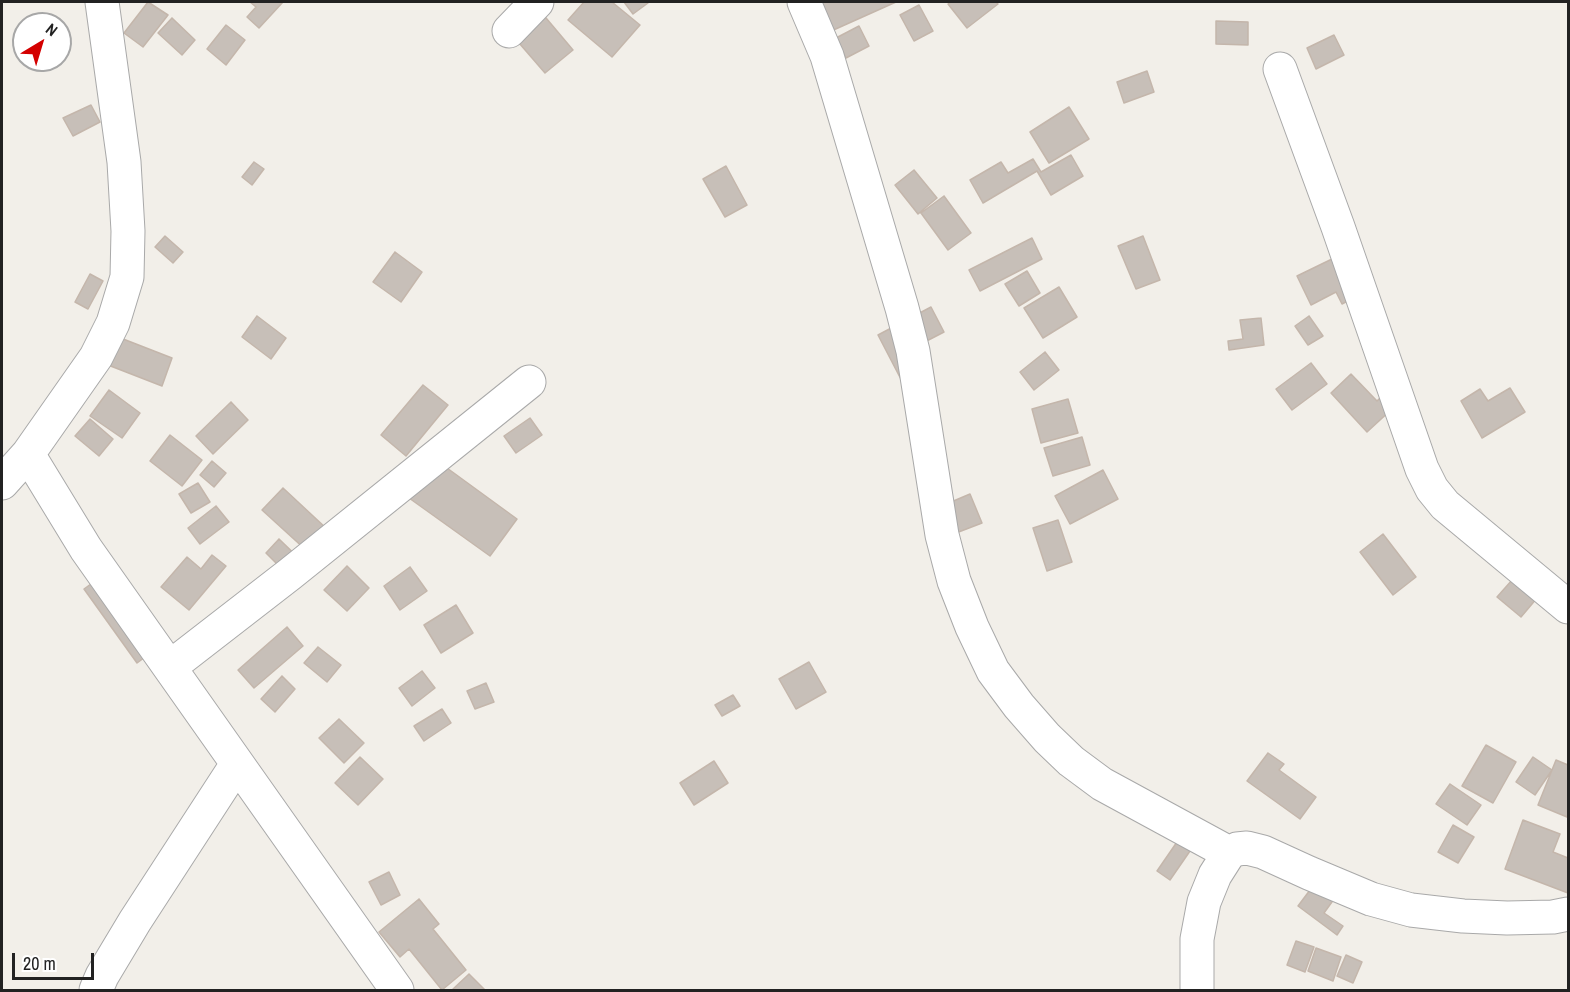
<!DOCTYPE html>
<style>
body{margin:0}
#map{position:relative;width:1570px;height:992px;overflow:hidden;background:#f2efe9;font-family:"Archivo Narrow",sans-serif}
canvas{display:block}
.frame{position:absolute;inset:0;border:3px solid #222;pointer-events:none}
.north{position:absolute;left:12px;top:12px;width:60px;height:60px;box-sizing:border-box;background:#fff;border:2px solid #a7a7a7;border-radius:50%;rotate:38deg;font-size:16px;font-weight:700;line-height:24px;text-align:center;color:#222}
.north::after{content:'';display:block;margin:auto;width:21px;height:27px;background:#d40000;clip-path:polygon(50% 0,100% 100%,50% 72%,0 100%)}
.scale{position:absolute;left:12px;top:953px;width:82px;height:27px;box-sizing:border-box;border:3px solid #222;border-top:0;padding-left:8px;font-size:18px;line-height:21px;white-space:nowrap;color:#222;-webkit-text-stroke:4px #fff;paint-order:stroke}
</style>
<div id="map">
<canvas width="1570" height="992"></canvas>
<div class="frame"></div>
<div class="north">N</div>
<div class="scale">20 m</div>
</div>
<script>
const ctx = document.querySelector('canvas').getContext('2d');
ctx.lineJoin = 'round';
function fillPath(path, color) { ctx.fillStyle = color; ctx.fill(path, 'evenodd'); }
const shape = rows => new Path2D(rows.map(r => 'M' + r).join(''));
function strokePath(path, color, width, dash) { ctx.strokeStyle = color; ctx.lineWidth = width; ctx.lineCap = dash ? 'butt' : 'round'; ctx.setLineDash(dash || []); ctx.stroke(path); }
const building = shape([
 [148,2,168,15,143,47,124,33,148,2],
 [250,2,283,2,259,28,247,17,256,7,250,2],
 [584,2,612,2,640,25,612,57,568,20,584,2],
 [624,2,647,2,648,3,633,14,624,2],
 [815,2,896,2,829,32,815,2],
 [951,2,996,2,998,4,967,28,948,4,951,2],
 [919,5,933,31,914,41,900,15,919,5],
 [541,12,573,50,545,73,513,36,541,12],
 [172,18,195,40,182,55,158,33,172,18],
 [1216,21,1248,22,1248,45,1216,44,1216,21],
 [226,25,245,40,226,65,207,49,226,25],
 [859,26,869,46,846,58,836,38,859,26],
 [1334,35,1344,55,1316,69,1307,48,1334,35],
 [1147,71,1154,92,1124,103,1117,82,1147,71],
 [91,105,100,122,73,136,63,118,91,105],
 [1069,107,1089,139,1049,163,1030,132,1069,107],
 [1071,155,1083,176,1051,195,1037,171,983,203,970,180,1001,162,1008,173,1033,159,1041,172,1071,155],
 [254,162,264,169,252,185,242,177,254,162],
 [726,166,747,205,725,217,703,179,726,166],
 [914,170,937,198,918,214,895,185,914,170],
 [944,196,971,233,948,250,921,213,944,196],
 [165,236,183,252,173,263,155,247,165,236],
 [1143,236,1160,280,1136,289,1118,246,1143,236],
 [1032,238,1042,259,980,291,969,270,1032,238],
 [395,252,422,272,401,302,373,282,395,252],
 [1332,259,1361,294,1342,304,1336,292,1311,305,1297,276,1332,259],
 [1027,271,1040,293,1019,306,1005,284,1027,271],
 [90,274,103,281,88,309,75,302,90,274],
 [1059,287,1077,317,1043,338,1024,308,1059,287],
 [931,307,944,332,915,347,905,387,878,335,931,307],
 [257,316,286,338,271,359,242,337,257,316],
 [1309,316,1323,336,1308,345,1295,326,1309,316],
 [1261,318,1264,345,1229,350,1228,341,1243,339,1240,320,1261,318],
 [118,337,172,358,162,386,108,365,118,337],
 [1045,352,1059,370,1034,390,1020,372,1045,352],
 [1311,363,1327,384,1292,410,1276,389,1311,363],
 [1351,374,1377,401,1381,397,1392,409,1367,432,1331,393,1351,374],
 [423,385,448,405,406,456,381,435,423,385],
 [1510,388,1525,412,1482,438,1461,401,1480,389,1488,401,1510,388],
 [109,390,140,413,122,438,90,416,109,390],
 [1068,399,1078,433,1041,443,1032,409,1068,399],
 [231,402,248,420,213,454,196,436,231,402],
 [530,418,542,435,516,453,504,436,530,418],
 [90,419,113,439,99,456,75,436,90,419],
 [170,435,202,460,182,486,150,461,170,435],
 [1082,437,1090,465,1053,476,1044,448,1082,437],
 [436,460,517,519,490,556,409,498,436,460],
 [212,461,226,473,214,487,200,475,212,461],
 [1103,470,1118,499,1070,524,1055,496,1103,470],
 [198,483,210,502,191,513,179,494,198,483],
 [283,488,327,529,307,551,262,510,283,488],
 [970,494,982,523,956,533,944,505,970,494],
 [216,506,229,522,200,544,188,528,216,506],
 [1058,520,1072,562,1047,571,1033,528,1058,520],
 [1383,534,1416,577,1393,595,1360,552,1383,534],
 [279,539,306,565,292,579,266,553,279,539],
 [212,555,226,566,189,610,161,587,187,557,201,569,212,555],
 [347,566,369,588,347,611,324,590,347,566],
 [410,567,427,591,400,610,384,586,410,567],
 [113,568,166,642,137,663,84,589,113,568],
 [1520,571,1543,591,1521,617,1497,597,1520,571],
 [456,605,473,633,441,653,424,625,456,605],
 [287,627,303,646,254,688,238,670,287,627],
 [318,647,341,665,327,682,304,663,318,647],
 [809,662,826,692,796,709,779,679,809,662],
 [422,671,435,688,412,706,399,688,422,671],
 [282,676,295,689,275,712,261,699,282,676],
 [486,683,494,702,475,709,467,691,486,683],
 [733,695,740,706,722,716,715,705,733,695],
 [442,709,451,723,424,741,414,726,442,709],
 [339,719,364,743,344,763,319,738,339,719],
 [1486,745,1516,762,1493,803,1462,786,1486,745],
 [1268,753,1284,764,1279,770,1316,797,1300,819,1247,781,1268,753],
 [360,757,383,779,358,805,335,783,360,757],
 [1533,757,1552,770,1535,795,1516,782,1533,757],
 [1556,760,1568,765,1568,813,1567,817,1538,805,1556,760],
 [714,761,728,783,694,805,680,783,714,761],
 [1450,784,1481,805,1467,825,1436,804,1450,784],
 [1523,820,1560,834,1553,852,1568,858,1568,893,1505,869,1523,820],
 [1453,825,1474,837,1458,863,1438,852,1453,825],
 [1177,842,1190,851,1170,880,1157,871,1177,842],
 [389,872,400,895,381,905,369,882,389,872],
 [1322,874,1342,888,1324,913,1343,926,1337,935,1298,906,1322,874],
 [419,899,439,924,433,929,466,970,442,990,409,949,400,957,379,932,419,899],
 [1296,941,1314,947,1305,972,1287,965,1296,941],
 [1316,948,1341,957,1333,981,1308,971,1316,948],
 [1346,955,1362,962,1353,983,1337,976,1346,955],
 [469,974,485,990,452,990,469,974]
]);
fillPath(building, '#c7bfb8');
strokePath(building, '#c4b6ab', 1.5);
const minor = shape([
 [804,2,827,56,902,308,913,351,942,535,954,581,972,627,993,671,1019,706,1047,738,1071,761,1102,784,1229,853],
 [509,31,537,2],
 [1280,69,1338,227,1422,469,1432,489,1445,505,1568,607],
 [28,454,86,549,397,990],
 [2,483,28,454,96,357,113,323,127,277,128,231,124,162,102,2],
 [170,667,290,574,529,382],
 [96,990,102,976,135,921,237,764],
 [1197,990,1197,939,1204,902,1215,875,1229,853,1237,849,1247,848,1263,852,1309,873,1371,899,1411,910,1463,916,1507,918,1553,917,1568,914]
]);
strokePath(minor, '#a9a9a9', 35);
strokePath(minor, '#fff', 33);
</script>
